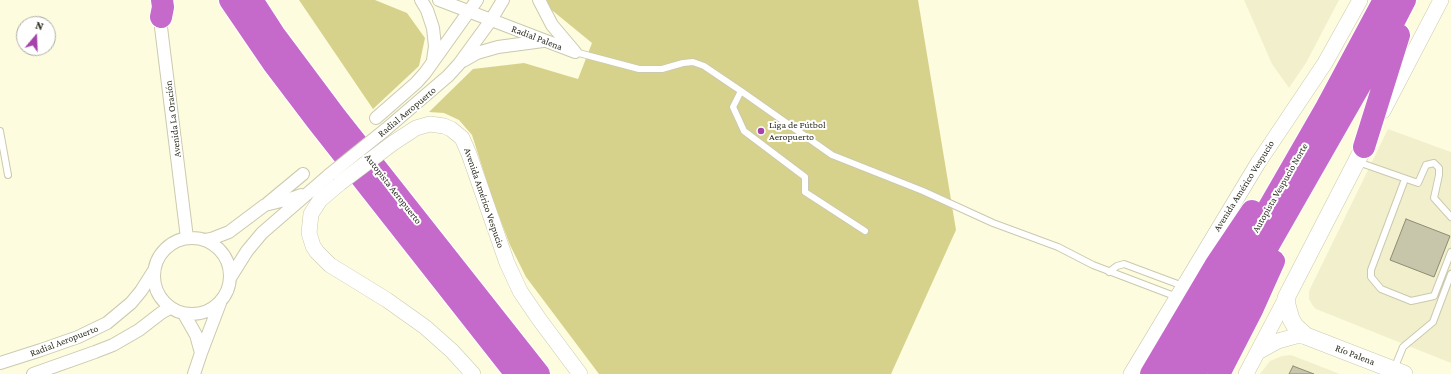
<!DOCTYPE html>
<meta charset="utf-8">
<style>
body{margin:0}
#map{position:relative;width:1451px;height:374px;overflow:hidden;background:#fdfcdf;font-family:"Crimson Pro",serif}
canvas{display:block}
.north{position:absolute;left:16px;top:16px;width:40px;height:40px;box-sizing:border-box;background:#fff;border:1px solid #acaca7;border-radius:50%;rotate:19deg;font-size:11px;font-weight:700;line-height:16px;text-align:center;color:#2f2f24}
.north::after{content:'';display:block;margin:auto;width:14px;height:18px;background:#a444ab;clip-path:polygon(50% 0,100% 100%,50% 72%,0 100%)}
</style>
<div id="map">
<canvas width="1451" height="374"></canvas>
<div class="north">N</div>
</div>
<script>
const ctx = document.querySelector('canvas').getContext('2d');
ctx.lineJoin = 'round';
function fillPath(path, color) { ctx.fillStyle = color; ctx.fill(path, 'evenodd'); }
const shape = rows => new Path2D(rows.map(r => 'M' + r).join(''));
function strokePath(path, color, width, dash) { ctx.strokeStyle = color; ctx.lineWidth = width; ctx.lineCap = dash ? 'butt' : 'round'; ctx.setLineDash(dash || []); ctx.stroke(path); }
function label(font, color, halo, rows, align = 'center') {
  ctx.font = font + ' "Crimson Pro",serif'; ctx.lineWidth = 4; ctx.setLineDash([]); ctx.textBaseline = 'middle'; ctx.strokeStyle = halo; ctx.fillStyle = color; for (const [text, x, y, turn = 0] of rows) {
    ctx.save(); ctx.translate(x, y); ctx.rotate((+turn || 0) * Math.PI / 180); ctx.textAlign = isNaN(turn) ? turn : align; if (halo) ctx.strokeText(text, 0, 0); ctx.fillText(text, 0, 0); ctx.restore();
  }
}
fillPath(shape([
 [1244,0,1339,0,1306,63,1289,88,1272,64],
 [1388,129,1451,152,1451,363,1316,309,1313,306,1309,299,1309,291],
 [1291,355,1340,374,1260,374,1270,361,1282,356]
]), '#f2f0cc');
fillPath(shape([
 [299,0,375,0,407,13,425,38,419,66,373,109],
 [547,0,918,0,956,230,891,374,599,374,526,277,510,245,492,198,472,135,459,120,444,113,429,112,473,69,524,63,578,79,592,43,548,7]
]), '#d7d28b');
const building = shape([
 [1406,219,1450,236,1434,277,1390,260,1406,219],
 [1293,366,1314,374,1289,374,1293,366]
]);
fillPath(building, '#c7c6aa');
strokePath(building, '#8e8c73', 1);
const service = shape([
 [575,52,639,69,662,69,683,63,693,62,704,66,741,91],
 [0,131,8,175],
 [1358,162,1418,183,1426,165,1434,163,1439,168,1439,175,1434,198,1451,217],
 [1405,179,1371,270,1371,277,1381,289,1411,301,1434,296,1451,252],
 [865,231,805,192,805,177,744,131,733,107,741,91,832,155,923,191,993,223,1058,247,1093,265,1177,297],
 [1109,272,1117,266,1124,264,1183,286],
 [1394,369,1403,347,1433,322,1451,274]
]);
const minor = shape([
 [421,0,427,10,433,28,435,46,433,60],
 [439,0,575,52],
 [539,0,552,25,574,51],
 [159,11,187,238],
 [463,61,477,53,498,47,543,41],
 [376,118,416,83,425,73,477,0],
 [385,130,448,76,459,64,491,20,503,0],
 [268,203,303,174],
 '154 276a38 38 0 1 1 76 0a38 38 0 1 1-76 0Z',
 [205,240,211,239,229,232,265,205,293,198,301,195],
 [230,278,247,251,262,233,329,175],
 [184,314,196,335,201,353],
 [0,363,41,350,78,337,107,323,131,303,141,291,153,272],
 [33,374,95,352,113,345,139,330,161,313,170,308],
 [194,374,201,353,220,303]
]);
const tertiary = shape([
 [1383,111,1441,0],
 [393,143,416,128,430,124,444,126,451,129,462,138,469,154,507,263,520,291,539,319,580,374],
 [340,183,320,200,311,214,309,233,313,246,317,252,330,265,387,300,425,327,452,351,473,374],
 [1258,352,1278,341,1296,336,1306,336],
 [1131,374,1258,163,1325,63,1360,0],
 [1246,374,1286,298]
]);
const secondary = shape([
 [1364,147,1286,298,1287,305,1291,319,1295,326,1306,336,1404,374]
]);
const motorway = shape([
 [230,0,273,63,317,121,516,374],
 [252,0,274,34,336,117,539,374],
 [161,17,163,7,162,0],
 [1364,147,1399,35],
 [1151,374,1215,266,1252,211],
 [1173,374,1326,108,1384,0],
 [1195,374,1371,66,1405,0],
 [1219,374,1252,310,1274,261]
]);
strokePath(service, '#cbc9ae', 8);
strokePath(minor, '#cbc9ae', 14);
strokePath(tertiary, '#cbc9ae', 16);
strokePath(secondary, '#cbc9ae', 18);
strokePath(motorway, '#fff', 24);
strokePath(service, '#fff', 6);
strokePath(minor, '#fff', 12);
strokePath(tertiary, '#fff', 15);
strokePath(secondary, '#fff', 17);
strokePath(motorway, '#c56acb', 22);
const minorBridge = shape([
 [329,175,385,130]
]);
const tertiaryBridge = shape([
 [340,183,393,143]
]);
strokePath(minorBridge, '#cbc9ae', 14, []);
strokePath(tertiaryBridge, '#cbc9ae', 16, []);
strokePath(minorBridge, '#fff', 12);
strokePath(tertiaryBridge, '#fff', 15);
for (const [x, y, r, color] of [
 [761,131,4,"#a444ab"]
]) { const dot = new Path2D(); dot.arc(x, y, r, 0, 2 * Math.PI); ctx.fillStyle = color; ctx.fill(dot); strokePath(dot, '#fff', 1.5); }
label('10px', '#2f2f24', '#fff', [
 ["Radial Palena",537,38,21],
 ["Radial Aeropuerto",407,112,-40],
 ["Avenida La Oración",173,119,-97],
 ["Avenida Américo Vespucio",1244,186,-58],
 ["Autopista Vespucio Norte",1280,188,-60],
 ["Autopista Aeropuerto",393,189,52],
 ["Avenida Américo Vespucio",484,198,71],
 ["Radial Aeropuerto",64,341,-21],
 ["Río Palena",1355,355,21]
]);
label('10px', '#2f2f24', '#fff', [
 ["Liga de Fútbol",769,125],
 ["Aeropuerto",769,137]
], 'left');
</script>
